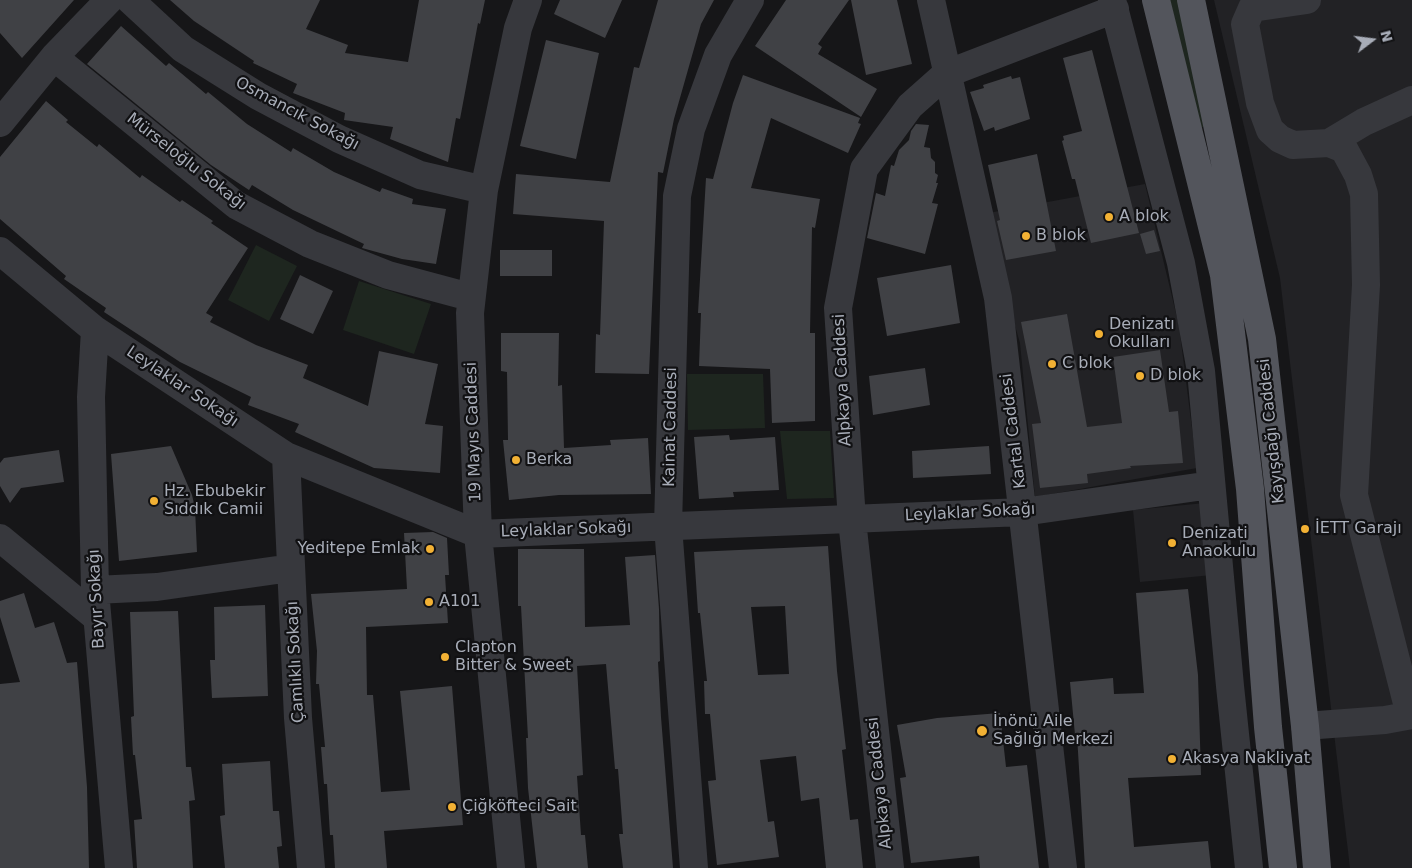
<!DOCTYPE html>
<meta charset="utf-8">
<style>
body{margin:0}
#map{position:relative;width:1412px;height:868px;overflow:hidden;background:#161618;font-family:"DejaVu Sans",sans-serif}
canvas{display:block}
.north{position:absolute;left:1347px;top:15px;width:50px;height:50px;-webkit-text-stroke:4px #111113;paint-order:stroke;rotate:75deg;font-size:14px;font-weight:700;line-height:20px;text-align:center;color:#a8adb8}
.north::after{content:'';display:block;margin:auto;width:18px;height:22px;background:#a8adb8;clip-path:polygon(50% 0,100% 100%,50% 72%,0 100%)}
</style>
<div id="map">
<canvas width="1412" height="868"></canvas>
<div class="north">N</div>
</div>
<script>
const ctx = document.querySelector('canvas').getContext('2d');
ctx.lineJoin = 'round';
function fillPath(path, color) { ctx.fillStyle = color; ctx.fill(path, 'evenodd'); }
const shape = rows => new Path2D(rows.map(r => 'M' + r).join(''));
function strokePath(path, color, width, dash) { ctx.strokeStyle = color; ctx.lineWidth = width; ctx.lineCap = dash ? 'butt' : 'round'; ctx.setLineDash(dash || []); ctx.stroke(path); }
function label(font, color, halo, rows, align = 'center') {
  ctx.font = font + ' "DejaVu Sans",sans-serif'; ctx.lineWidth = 4.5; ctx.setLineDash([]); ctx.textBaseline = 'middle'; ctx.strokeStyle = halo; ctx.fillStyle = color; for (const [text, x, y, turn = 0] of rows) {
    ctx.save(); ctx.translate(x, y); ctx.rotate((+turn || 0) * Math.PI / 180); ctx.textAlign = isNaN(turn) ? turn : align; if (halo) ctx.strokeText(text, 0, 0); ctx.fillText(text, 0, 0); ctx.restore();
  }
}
fillPath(shape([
 [1214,0,1412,0,1412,868,1350,868,1280,278],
 [1145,184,1179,326,1197,468,1035,497,1020,343,983,214],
 [1205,503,1212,575,1140,582,1133,510]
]), '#222225');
fillPath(shape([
 [1170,0,1178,0,1206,125,1201,128],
 [256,245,297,266,269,321,228,300],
 [359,281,431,304,414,354,343,330],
 [687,374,763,374,765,428,688,430],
 [780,431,830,431,834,498,787,499]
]), '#1e261f');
fillPath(shape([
 [0,0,74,0,22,58,0,33],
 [170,0,320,0,306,29,348,45,345,53,408,62,419,0,485,0,480,24,478,23,460,119,456,118,448,162,390,139,393,127,344,120,345,113,293,93,297,84,253,63,254,61,194,21],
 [560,0,622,0,605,38,554,14],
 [658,0,714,0,701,24,674,119,663,173,658,172,649,374,595,373,596,334,600,335,604,221,513,214,516,174,610,182,634,67,639,68],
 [786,0,849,0,818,44,822,47,818,54,877,89,861,117,755,46],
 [851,0,897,0,912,64,866,75],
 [121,26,166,66,169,63,206,94,208,92,247,124,291,152,293,148,334,172,380,192,382,188,413,199,412,204,446,209,436,264,402,259,362,248,364,244,293,210,252,185,249,190,211,165,87,64],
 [546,40,599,53,576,159,520,146],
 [1092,50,1139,233,1091,243,1075,179,1072,179,1062,141,1064,140,1063,136,1082,131,1063,58],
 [743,75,860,118,858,123,861,124,848,153,771,118,751,188,820,199,815,228,812,227,810,333,815,333,815,421,772,423,770,369,699,366,701,313,698,313,706,178,713,179,733,103],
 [1011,76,1012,79,1020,77,1030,119,995,131,994,127,984,131,970,92,984,88,983,85],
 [46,101,68,120,66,122,97,147,99,144,140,178,142,175,180,202,182,200,213,221,211,223,248,248,206,313,213,317,210,322,256,345,308,365,303,378,368,406,379,351,438,364,425,424,443,426,440,473,374,468,295,432,299,424,248,405,251,397,180,362,104,312,106,308,64,279,66,276,0,219,0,157],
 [916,124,929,125,924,147,930,148,931,158,935,162,935,173,938,175,936,183,938,183,932,203,938,204,925,254,867,238,876,193,885,196,891,165,894,166,899,150,909,140,911,131],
 [1037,154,1056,251,1006,260,997,221,1000,220,988,165],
 [1154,230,1160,251,1146,254,1140,234],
 [500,250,552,250,552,276,500,276],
 [951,265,960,323,887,336,877,278],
 [300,275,333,291,313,334,280,319],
 [1067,314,1087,427,1122,423,1113,357,1160,350,1169,412,1178,411,1183,463,1130,466,1131,468,1087,474,1088,483,1040,488,1032,424,1041,423,1021,322],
 [501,333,559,333,558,386,562,385,564,448,611,445,610,440,648,438,651,494,559,495,509,500,503,440,508,440,507,372,501,371],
 [925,368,930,405,873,415,869,376],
 [729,435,730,440,775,437,779,490,733,492,734,497,699,499,694,437],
 [171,446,192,495,195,508,197,552,119,561,111,454],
 [989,446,991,474,913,478,912,451],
 [59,450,64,482,21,488,10,503,0,486,0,463,4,458],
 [433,532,447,538,449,575,445,575,448,623,366,627,367,695,373,695,381,792,410,790,400,691,452,686,463,825,384,831,387,868,335,868,333,835,330,835,327,784,324,784,321,747,325,747,319,684,316,684,317,651,311,594,407,589,404,533],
 [828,546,837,671,846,749,842,750,850,820,858,819,863,868,826,868,819,798,801,801,796,756,760,760,768,822,774,821,779,857,717,865,708,781,716,780,710,714,705,714,704,681,707,681,700,613,698,613,694,552],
 [785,606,789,674,758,675,751,607],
 [518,549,584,549,585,627,630,625,625,557,655,555,659,609,660,661,658,662,661,717,673,868,623,868,619,834,623,834,618,769,615,769,606,664,577,666,583,775,577,776,581,835,585,835,588,868,537,868,528,788,526,738,528,738,521,606,518,606],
 [1188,589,1198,675,1201,775,1128,778,1134,847,1208,841,1211,868,1085,868,1077,735,1075,735,1070,682,1113,678,1114,694,1144,693,1136,593],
 [24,593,35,628,54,622,67,663,77,662,87,787,89,868,0,868,0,684,20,682,0,617,0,601],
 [265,605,268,696,212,698,210,660,215,660,214,607],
 [178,611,186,767,191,767,195,800,189,801,193,868,137,868,134,820,142,819,135,755,133,755,131,717,134,716,130,612],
 [1000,713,1006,767,1027,765,1039,868,980,868,979,856,911,863,900,778,906,777,897,725,937,718],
 [270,761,273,811,279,811,282,846,277,847,279,868,225,868,220,816,225,815,222,764]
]), '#404145');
strokePath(shape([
 [130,0,183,49,258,96,339,139,420,175,484,190],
 [931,0,998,298,1063,868],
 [1112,0,1181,263,1201,371,1230,686,1249,868],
 [1307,0,1252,8,1245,24,1260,103,1270,130,1280,139,1293,145,1329,143,1344,149,1358,175,1364,194,1366,285,1354,495,1410,715],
 [54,57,236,205,310,244,388,275,470,297],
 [0,123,54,57,109,0],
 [1329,143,1364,122,1412,100],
 [0,251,95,330,286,456,478,534,1023,512,1211,485],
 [95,330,91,397,95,590,119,868],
 [286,456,298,718,311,868],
 [0,538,97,618],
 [95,590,157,587,291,568],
 [1305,726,1385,720,1412,715],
 [511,868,478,534,470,313,484,190,518,28,528,0],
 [694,868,668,526,677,196,691,129,718,55,750,0],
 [890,868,852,520,838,308,864,169,910,106,946,74,1115,9]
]), '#37383d', 28);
strokePath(shape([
 [1156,0,1224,275,1250,489,1268,727,1283,868],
 [1191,0,1262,339,1305,726,1317,868]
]), '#53555c', 28);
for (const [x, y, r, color] of [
 [1109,217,5,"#f2b134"],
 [1026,236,5,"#f2b134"],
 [1099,334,5,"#f2b134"],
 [1052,364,5,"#f2b134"],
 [1140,376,5,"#f2b134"],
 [516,460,5,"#f2b134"],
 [154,501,5,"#f2b134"],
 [1305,529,5,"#f2b134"],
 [1172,543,5,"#f2b134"],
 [430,549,5,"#f2b134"],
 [429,602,5,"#f2b134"],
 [445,657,5,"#f2b134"],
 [982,731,6,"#f2b134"],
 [1172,759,5,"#f2b134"],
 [452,807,5,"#f2b134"]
]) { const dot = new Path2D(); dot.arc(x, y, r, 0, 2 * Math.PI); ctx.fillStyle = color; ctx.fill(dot); strokePath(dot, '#111113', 2); }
label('16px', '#a8adb8', '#111113', [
 ["Osmancık Sokağı",297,114,28],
 ["Mürseloğlu Sokağı",186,162,38],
 ["Alpkaya Caddesi",843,380,-93],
 ["Leylaklar Sokağı",182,387,34],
 ["Kainat Caddesi",671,427,-89],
 ["Kartal Caddesi",1014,431,-97],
 ["Kayışdağı Caddesi",1272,431,-96],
 ["19 Mayıs Caddesi",474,432,-92],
 ["Leylaklar Sokağı",970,513,-3],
 ["Leylaklar Sokağı",566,530,-2],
 ["Bayır Sokağı",97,599,-93],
 ["Çamlıklı Sokağı",296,662,-93],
 ["Alpkaya Caddesi",880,783,-96]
]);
label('16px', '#a8adb8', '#111113', [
 ["A blok",1119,217],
 ["B blok",1036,236],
 ["Denizatı",1109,325],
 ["Okulları",1109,343],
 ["C blok",1062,364],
 ["D blok",1150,376],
 ["Berka",526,460],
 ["Hz. Ebubekir",164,492],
 ["Sıddık Camii",164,510],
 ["İETT Garajı",1315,529],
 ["Denizati",1182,534],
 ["Anaokulu",1182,552],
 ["Yeditepe Emlak",420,549,"right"],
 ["A101",439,602],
 ["Clapton",455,648],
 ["Bitter & Sweet",455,666],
 ["İnönü Aile",993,722],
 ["Sağlığı Merkezi",993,740],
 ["Akasya Nakliyat",1182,759],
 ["Çiğköfteci Sait",462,807]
], 'left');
</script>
